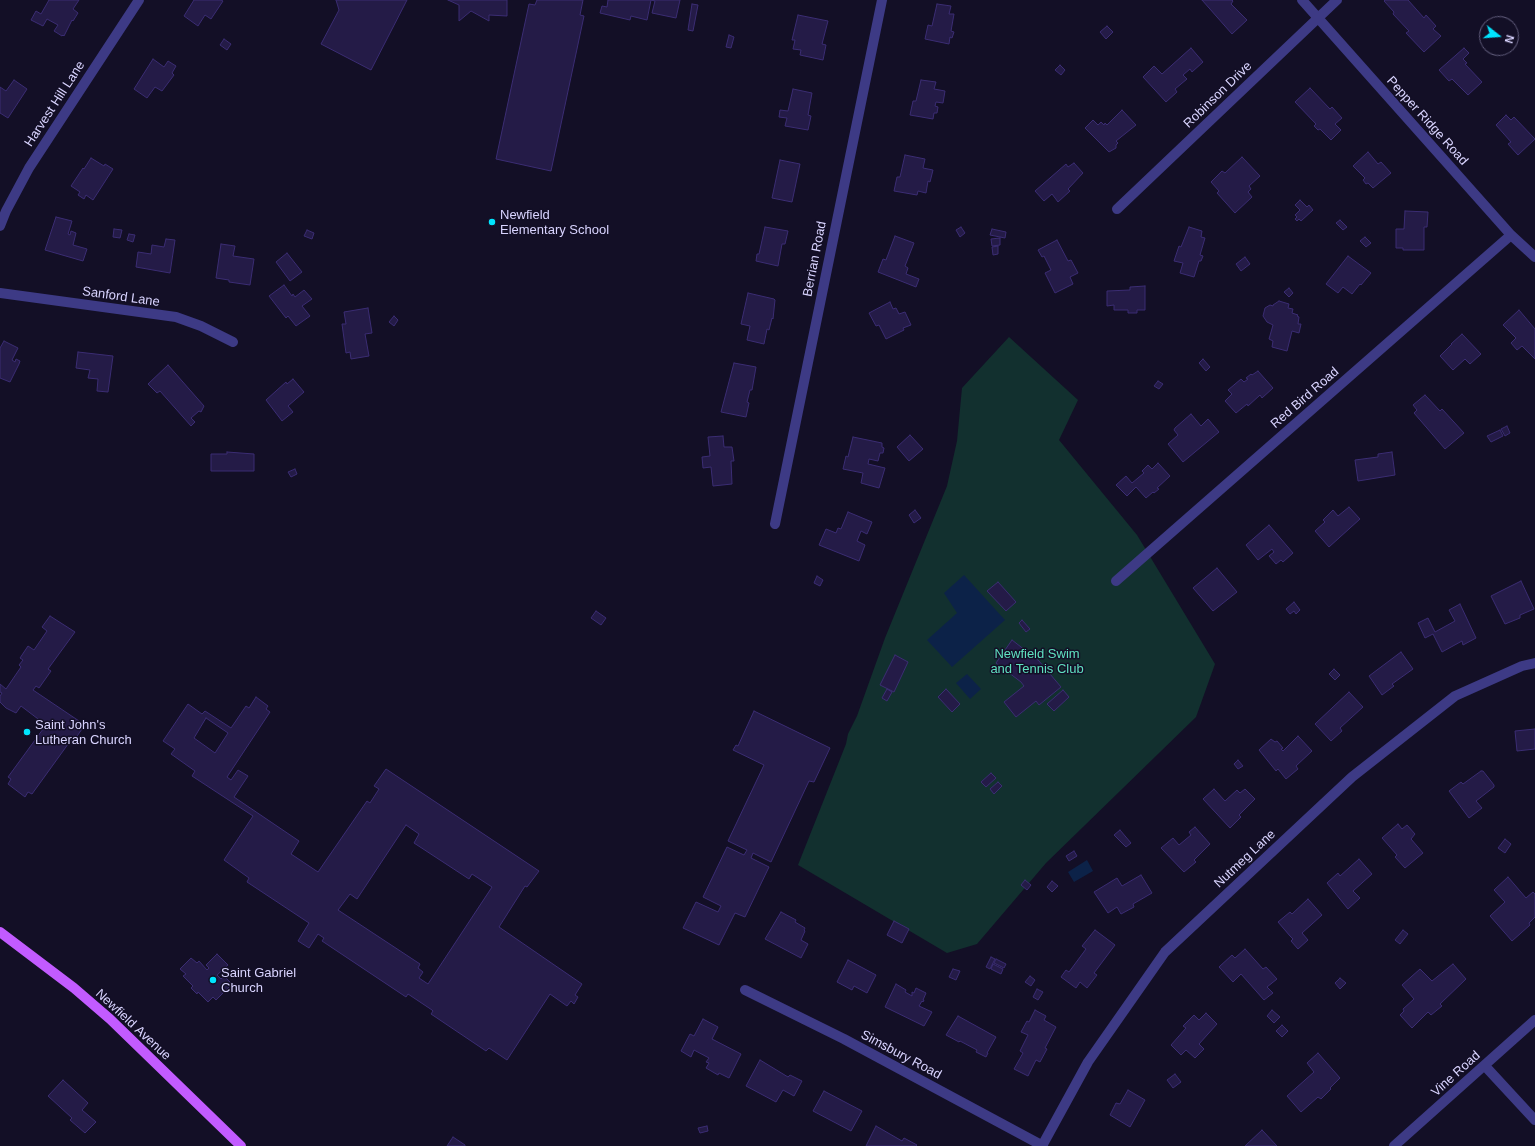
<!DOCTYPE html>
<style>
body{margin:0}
#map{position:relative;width:1535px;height:1146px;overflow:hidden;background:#130f26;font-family:Arial,sans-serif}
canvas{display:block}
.north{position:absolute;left:1479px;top:16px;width:40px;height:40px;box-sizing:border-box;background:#130f26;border:1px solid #625e7d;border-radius:50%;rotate:107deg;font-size:11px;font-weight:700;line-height:16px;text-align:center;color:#d9d4ff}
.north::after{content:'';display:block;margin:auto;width:14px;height:18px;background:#00e5ff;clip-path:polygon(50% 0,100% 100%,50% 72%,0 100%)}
</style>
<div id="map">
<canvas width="1535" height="1146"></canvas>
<div class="north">N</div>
</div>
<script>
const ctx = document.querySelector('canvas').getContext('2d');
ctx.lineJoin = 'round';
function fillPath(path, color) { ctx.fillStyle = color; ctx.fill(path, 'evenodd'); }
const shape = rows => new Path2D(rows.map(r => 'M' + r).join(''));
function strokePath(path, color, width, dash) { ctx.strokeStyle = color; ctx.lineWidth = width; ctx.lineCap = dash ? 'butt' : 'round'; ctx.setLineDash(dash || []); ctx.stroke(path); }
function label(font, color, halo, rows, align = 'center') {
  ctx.font = font + ' Arial,sans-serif'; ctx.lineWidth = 3; ctx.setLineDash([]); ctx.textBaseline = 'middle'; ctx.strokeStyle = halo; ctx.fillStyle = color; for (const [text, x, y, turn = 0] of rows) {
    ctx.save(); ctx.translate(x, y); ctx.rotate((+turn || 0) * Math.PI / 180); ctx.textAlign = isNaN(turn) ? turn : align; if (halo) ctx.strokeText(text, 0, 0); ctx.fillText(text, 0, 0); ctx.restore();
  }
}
fillPath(shape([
 [1009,337,1078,400,1059,440,1137,535,1215,664,1196,717,1046,863,977,944,947,953,798,865,846,744,848,734,857,716,885,638,947,486,957,441,962,388]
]), '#12302f');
fillPath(shape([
 [964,575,1005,620,952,667,927,640,957,613,944,593],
 [967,674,981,689,970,699,956,683],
 [1087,860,1093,871,1074,882,1068,872]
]), '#0c2248');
const building = shape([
 [49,0,79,0,73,9,78,13,73,21,72,20,64,36,63,35,62,36,54,31,58,25,47,19,43,26,31,20,36,11,41,14,49,0],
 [194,0,221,0,223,1,211,19,205,15,198,26,184,16,194,0],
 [336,0,407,0,371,70,321,44,339,10,336,0],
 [448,0,507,0,507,16,489,15,489,21,471,11,459,21,459,5,448,0],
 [537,0,583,0,580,15,584,16,551,171,496,159,529,4,535,5,537,0],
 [608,0,680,0,676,18,652,13,655,1,651,0,647,20,631,16,630,20,600,13,602,6,607,7,608,0],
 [1202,0,1232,0,1233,1,1231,4,1247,20,1232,34,1202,0],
 [1385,0,1408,0,1424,18,1426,15,1436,26,1433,29,1441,36,1424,52,1406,33,1409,31,1393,14,1394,12,1384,1,1385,0],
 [692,4,698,5,693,31,688,30,692,4],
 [937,4,951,6,949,14,954,14,951,31,954,32,952,38,950,37,949,44,925,39,928,25,932,26,937,4],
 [798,15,828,21,822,44,826,45,823,60,800,55,801,50,793,49,795,40,792,40,798,15],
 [1107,26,1113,32,1106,39,1100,32,1107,26],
 [729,35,734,37,731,48,726,47,729,35],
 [224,39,231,44,227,50,220,45,224,39],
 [1191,48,1203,62,1192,72,1190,69,1183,75,1187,79,1175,89,1177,92,1166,102,1143,77,1154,66,1162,74,1191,48],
 [1464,48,1469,53,1463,59,1467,63,1465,64,1482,82,1468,95,1452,79,1449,81,1439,70,1464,48],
 [153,59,164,67,168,61,176,66,172,73,174,75,162,91,155,87,147,98,134,89,153,59],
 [1060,65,1065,70,1061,75,1055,70,1060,65],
 [14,80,27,89,8,118,0,113,0,87,6,91,14,80],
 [921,80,936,82,934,89,945,91,943,103,936,102,935,106,938,107,937,113,934,113,933,119,910,115,913,101,916,101,921,80],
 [1310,88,1330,109,1332,107,1342,118,1335,124,1341,130,1331,140,1320,129,1318,130,1314,126,1316,124,1295,102,1310,88],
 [793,89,812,93,808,115,811,116,808,130,785,126,787,118,779,117,780,110,788,111,793,89],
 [1122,110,1136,125,1116,141,1118,143,1116,145,1116,148,1109,152,1085,128,1093,120,1098,125,1101,122,1104,125,1105,123,1107,125,1122,110],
 [1506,115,1511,120,1514,117,1535,139,1518,155,1508,144,1511,142,1496,125,1506,115],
 [1368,152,1378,164,1381,162,1391,173,1373,188,1368,183,1366,184,1363,180,1365,178,1353,166,1368,152],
 [905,155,925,159,923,168,933,170,930,182,928,181,926,193,918,191,917,195,894,191,897,177,900,177,905,155],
 [1242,157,1260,176,1249,186,1251,189,1248,192,1252,197,1235,213,1217,193,1219,191,1211,182,1222,171,1225,173,1242,157],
 [91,158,104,166,105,164,113,169,93,200,86,195,84,199,78,195,80,192,71,186,83,168,84,169,91,158],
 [780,160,800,164,792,202,772,198,780,160],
 [1074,163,1083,173,1068,189,1070,191,1058,202,1052,194,1044,201,1035,191,1066,164,1068,167,1074,163],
 [1300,200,1307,207,1309,205,1313,210,1301,221,1299,219,1297,221,1295,219,1297,217,1295,215,1300,210,1295,205,1300,200],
 [1405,211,1428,212,1427,227,1424,227,1424,250,1403,250,1403,248,1396,248,1396,229,1404,229,1405,211],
 [56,217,72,221,68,234,70,235,71,231,76,233,73,245,87,249,83,261,45,250,56,217],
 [1340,220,1347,227,1343,230,1336,223,1340,220],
 [765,227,788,231,785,244,782,244,778,266,756,261,757,254,759,254,765,227],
 [961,227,965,233,960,237,956,230,961,227],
 [1189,227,1202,231,1201,237,1205,238,1200,255,1203,256,1201,261,1199,261,1194,277,1180,273,1183,263,1174,261,1179,246,1181,247,1189,227],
 [114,229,122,230,120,238,113,237,114,229],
 [992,229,1006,232,1005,238,990,235,992,229],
 [307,230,314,233,312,239,304,236,307,230],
 [129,234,135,235,133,242,127,240,129,234],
 [895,236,914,243,905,266,908,268,906,274,919,279,916,287,878,272,883,259,886,260,895,236],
 [1365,237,1371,243,1366,247,1360,241,1365,237],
 [1000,238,1000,245,992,246,991,239,1000,238],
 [166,239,175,240,170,273,136,267,138,252,151,254,152,245,164,247,166,239],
 [1057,240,1068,261,1071,260,1078,273,1070,277,1073,284,1055,293,1045,273,1051,270,1044,256,1042,257,1038,250,1057,240],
 [221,244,235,246,233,256,254,259,250,285,229,282,229,280,216,278,221,244],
 [998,246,998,254,993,255,992,247,998,246],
 [287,253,302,272,290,281,276,262,287,253],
 [1348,256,1371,273,1361,285,1360,284,1352,294,1343,287,1338,293,1326,284,1348,256],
 [1245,257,1250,264,1241,271,1236,264,1245,257],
 [284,285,292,296,293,294,295,297,304,290,312,299,302,306,310,316,296,326,288,316,286,318,269,296,284,285],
 [1145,286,1145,310,1137,310,1137,313,1128,313,1128,310,1114,310,1114,305,1107,306,1107,291,1130,290,1130,287,1145,286],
 [1289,288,1293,293,1289,297,1284,292,1289,288],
 [748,293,774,299,775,300,773,319,772,318,769,330,767,329,764,344,747,340,750,326,741,324,748,293],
 [1279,301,1289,304,1288,308,1293,309,1292,313,1298,315,1297,316,1299,317,1298,324,1301,324,1299,333,1292,331,1287,351,1272,347,1273,341,1269,339,1273,325,1267,322,1263,316,1265,308,1270,305,1273,306,1273,305,1279,301],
 [890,302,893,309,896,308,899,314,905,312,911,325,903,328,904,330,886,339,879,325,876,326,869,313,890,302],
 [368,308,372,333,365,334,369,356,351,359,350,352,346,353,342,324,346,324,344,312,368,308],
 [1519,310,1535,329,1535,359,1522,346,1517,350,1511,343,1516,338,1503,325,1519,310],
 [394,316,398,320,394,326,389,322,394,316],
 [1462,334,1481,354,1470,364,1465,359,1453,370,1440,356,1452,344,1451,344,1462,334],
 [4,341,18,348,12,360,15,362,16,359,20,361,19,364,10,382,0,378,0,348,4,341],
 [78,352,113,356,108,392,97,391,98,379,88,378,90,370,76,368,78,352],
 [1203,359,1210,367,1206,371,1199,363,1203,359],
 [734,363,756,367,752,390,750,390,747,402,749,403,746,417,721,412,734,363],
 [168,365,204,406,201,412,199,411,191,418,195,422,191,426,160,391,157,393,148,384,168,365],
 [1258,371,1273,388,1262,398,1260,395,1248,406,1247,404,1236,413,1225,401,1232,394,1228,390,1241,379,1244,382,1248,379,1246,378,1251,374,1252,375,1258,371],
 [293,379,304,392,288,406,293,412,282,421,266,400,286,382,287,384,293,379],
 [1158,381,1163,384,1159,389,1154,386,1158,381],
 [1425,395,1440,411,1442,409,1464,433,1445,449,1414,413,1417,410,1413,405,1425,395],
 [1191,414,1201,426,1208,419,1219,432,1183,462,1168,444,1178,435,1174,430,1175,428,1191,414],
 [1507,426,1510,433,1505,436,1501,429,1507,426],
 [1500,430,1503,436,1491,442,1487,436,1500,430],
 [910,435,923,449,909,461,897,447,910,435],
 [723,436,724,447,732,447,734,461,731,461,732,484,713,486,711,467,703,468,702,457,710,456,708,437,723,436],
 [853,437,882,443,882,447,884,448,883,453,880,453,878,461,869,459,868,464,885,468,879,488,861,483,863,473,843,469,846,456,848,457,853,437],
 [227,452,254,454,254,471,211,471,211,454,227,454,227,452],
 [1392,452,1395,475,1358,481,1355,460,1378,457,1378,454,1392,452],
 [1158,463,1170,476,1157,488,1159,489,1154,493,1153,492,1146,498,1136,487,1127,496,1116,485,1126,476,1132,483,1144,473,1142,471,1148,465,1152,469,1158,463],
 [295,469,297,474,291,477,288,472,295,469],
 [1349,507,1360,519,1329,547,1315,531,1325,522,1323,520,1333,510,1338,516,1349,507],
 [915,510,921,518,914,523,909,515,915,510],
 [848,512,872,522,867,534,861,531,857,541,865,545,859,561,819,545,826,529,836,533,838,528,841,529,848,512],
 [1269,525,1293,553,1283,562,1281,560,1276,564,1269,556,1274,552,1272,549,1258,560,1246,545,1269,525],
 [1217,568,1237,592,1213,611,1193,588,1217,568],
 [817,576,823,580,820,586,814,583,817,576],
 [1521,581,1534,609,1520,615,1520,618,1505,624,1491,596,1521,581],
 [998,582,1016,602,1006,611,987,591,998,582],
 [1294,602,1300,610,1296,614,1294,611,1290,614,1286,609,1294,602],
 [1460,604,1476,638,1463,645,1462,641,1442,652,1433,634,1425,638,1418,623,1428,618,1435,632,1455,621,1449,610,1460,604],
 [596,611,606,618,601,625,591,618,596,611],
 [50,616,75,632,48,669,51,671,39,688,36,686,33,690,79,721,77,725,82,729,73,742,71,740,32,794,28,792,25,797,8,784,11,779,8,777,46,725,21,706,16,713,6,708,0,702,0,696,2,693,0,692,0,684,6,689,21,667,19,665,23,660,20,658,28,646,34,650,47,631,42,627,50,616],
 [1022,620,1030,629,1026,632,1019,623,1022,620],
 [1012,640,1039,661,1061,687,1039,705,1036,701,1016,717,1004,702,1024,686,1021,682,996,663,1012,640],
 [1401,652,1413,669,1392,684,1394,686,1382,695,1369,676,1401,652],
 [895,655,908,662,894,692,880,685,895,655],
 [1334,669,1340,675,1335,680,1329,674,1334,669],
 [887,689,892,692,887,701,882,698,887,689],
 [946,689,960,704,952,712,938,697,946,689],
 [1063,690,1069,697,1054,711,1047,704,1063,690],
 [1349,692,1363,707,1340,728,1342,731,1331,741,1315,724,1349,692],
 [256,697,268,706,266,709,270,712,227,777,231,780,238,770,248,776,234,797,299,841,291,854,318,872,367,801,370,803,379,789,374,786,386,769,539,871,527,887,525,886,499,927,582,984,575,995,578,997,574,1004,571,1001,567,1006,550,994,507,1060,489,1048,486,1051,431,1014,433,1011,432,1010,408,994,406,997,322,941,324,938,318,934,309,948,298,941,309,923,247,882,249,878,224,860,253,816,192,776,195,771,171,754,175,749,163,741,188,704,202,714,205,711,231,728,246,706,249,708,256,697],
 [206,718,228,733,215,753,194,738,206,718],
 [406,825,419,834,414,843,469,879,472,874,492,887,428,984,419,978,423,972,418,968,420,964,338,910,350,894,357,899,406,825],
 [754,711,830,748,814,782,809,781,771,862,753,853,751,858,769,867,745,917,735,913,719,945,683,928,696,902,718,912,721,906,703,897,727,847,744,855,747,850,728,841,764,765,733,750,736,745,738,746,754,711],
 [1535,729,1535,749,1517,751,1515,731,1535,729],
 [1298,736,1312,751,1296,766,1298,769,1286,779,1278,769,1276,771,1259,750,1271,739,1275,742,1277,741,1283,748,1281,749,1283,751,1298,736],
 [1238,760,1243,766,1238,769,1234,764,1238,760],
 [1481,771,1483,771,1494,785,1494,787,1476,801,1482,808,1469,818,1449,791,1461,782,1463,784,1481,771],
 [991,773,996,778,986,787,981,782,991,773],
 [998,782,1002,786,994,794,990,789,998,782],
 [1214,789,1225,801,1237,790,1240,793,1245,789,1255,799,1239,815,1241,817,1230,828,1203,799,1214,789],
 [1398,824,1402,829,1407,825,1415,834,1411,839,1423,853,1405,868,1395,857,1397,855,1382,838,1398,824],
 [1195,827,1210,844,1194,860,1196,862,1184,872,1161,848,1173,838,1179,845,1191,835,1189,832,1195,827],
 [1120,830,1131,843,1126,847,1114,835,1120,830],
 [1505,839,1511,844,1505,853,1498,848,1505,839],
 [1074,851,1077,856,1069,861,1066,856,1074,851],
 [1359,859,1372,874,1353,891,1360,898,1348,909,1327,883,1338,873,1340,876,1359,859],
 [1141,875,1152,893,1133,904,1134,907,1121,914,1117,907,1108,913,1094,892,1117,878,1122,886,1141,875],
 [1508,877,1526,898,1533,892,1535,894,1535,917,1529,923,1530,925,1512,941,1490,916,1505,902,1494,890,1508,877],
 [1025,880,1031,885,1027,890,1021,885,1025,880],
 [1052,881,1058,886,1052,892,1047,887,1052,881],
 [1308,899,1322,915,1302,933,1308,940,1298,949,1291,941,1293,939,1290,936,1278,922,1290,912,1292,914,1308,899],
 [781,912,796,920,795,922,805,928,804,930,805,931,801,940,808,944,801,958,765,939,781,912],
 [894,921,909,929,902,943,887,935,894,921],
 [1095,930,1115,945,1094,973,1097,975,1087,988,1080,982,1076,988,1061,977,1066,970,1069,972,1086,949,1082,946,1095,930],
 [1403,930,1408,934,1400,944,1395,940,1403,930],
 [1245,949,1263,969,1266,967,1277,979,1267,987,1273,993,1264,1000,1241,974,1233,982,1219,967,1232,955,1235,958,1245,949],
 [217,954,228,965,217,975,221,979,224,976,232,984,216,1000,213,997,208,1002,198,992,197,994,191,988,193,986,183,976,186,974,180,969,191,958,197,963,199,961,207,970,209,968,206,965,217,954],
 [991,957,995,959,990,969,986,967,991,957],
 [996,959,1006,964,1004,968,994,963,996,959],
 [848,960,876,975,867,993,854,986,852,990,837,982,848,960],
 [993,964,1003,969,1001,974,991,969,993,964],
 [1453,964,1466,979,1440,1004,1442,1006,1431,1015,1428,1012,1412,1028,1400,1015,1404,1011,1403,1009,1414,999,1402,985,1420,969,1432,981,1453,964],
 [953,969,960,971,956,980,949,977,953,969],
 [1030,976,1035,980,1031,986,1025,982,1030,976],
 [1340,978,1346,983,1340,989,1335,983,1340,978],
 [896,984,906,990,905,992,912,996,912,992,914,993,916,988,926,993,923,1000,924,1000,923,1002,922,1001,919,1006,932,1012,924,1026,885,1007,896,984],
 [1037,989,1043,992,1038,1000,1033,997,1037,989],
 [1035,1010,1046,1016,1044,1020,1056,1027,1045,1048,1047,1049,1040,1062,1036,1060,1028,1076,1014,1069,1023,1053,1020,1051,1028,1035,1021,1032,1027,1021,1029,1022,1035,1010],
 [1272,1010,1280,1017,1274,1023,1267,1016,1272,1010],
 [1206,1013,1217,1024,1199,1044,1204,1049,1195,1058,1186,1050,1181,1055,1171,1045,1186,1028,1183,1026,1194,1015,1199,1020,1206,1013],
 [958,1016,996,1037,987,1053,988,1053,986,1057,976,1052,977,1050,960,1041,959,1042,946,1035,958,1016],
 [703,1019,718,1027,712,1039,741,1054,729,1078,719,1073,718,1075,706,1068,709,1063,706,1062,709,1058,694,1050,691,1057,681,1051,690,1034,694,1036,703,1019],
 [1282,1025,1288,1031,1282,1037,1276,1031,1282,1025],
 [1318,1053,1340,1078,1330,1088,1331,1089,1321,1099,1318,1097,1301,1112,1287,1096,1314,1072,1307,1063,1318,1053],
 [760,1060,788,1077,790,1075,802,1081,794,1096,783,1090,776,1102,746,1086,760,1060],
 [1175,1074,1181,1082,1173,1088,1167,1080,1175,1074],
 [63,1080,88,1103,82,1110,96,1122,85,1133,70,1120,72,1118,48,1096,63,1080],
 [1128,1090,1145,1100,1130,1127,1110,1115,1116,1103,1120,1104,1128,1090],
 [824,1091,862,1111,851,1131,813,1111,824,1091],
 [707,1126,708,1131,700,1133,698,1128,707,1126],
 [876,1126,902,1141,904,1138,917,1145,916,1146,866,1146,876,1126],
 [1262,1130,1277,1146,1245,1146,1262,1130],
 [453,1137,465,1145,465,1146,447,1146,453,1137]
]);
fillPath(building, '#241b47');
strokePath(building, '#3b2d73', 1);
strokePath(shape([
 [1302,0,1511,235,1535,257],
 [1117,209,1337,0],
 [0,226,6,211,29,168,139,0],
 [0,293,176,317,201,326,233,342],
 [775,524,882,0],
 [1116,581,1511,235],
 [745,990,844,1039,1043,1146],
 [1485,1066,1535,1120],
 [1042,1146,1088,1062,1165,952,1352,777,1455,696,1522,666,1535,663],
 [1394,1146,1535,1020]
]), '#3d3a85', 10);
strokePath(shape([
 [0,932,74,988,110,1019,241,1146]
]), '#c25bff', 10);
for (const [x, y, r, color] of [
 [492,222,4,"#00e5ff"],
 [27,732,4,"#00e5ff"],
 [213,980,4,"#00e5ff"]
]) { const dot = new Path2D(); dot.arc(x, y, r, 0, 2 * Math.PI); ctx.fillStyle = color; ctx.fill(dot); strokePath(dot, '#130f26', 1.5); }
label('13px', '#d9d4ff', '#130f26', [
 ["Robinson Drive",1218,95,-44],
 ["Harvest Hill Lane",55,104,-57],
 ["Pepper Ridge Road",1427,121,48],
 ["Berrian Road",815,259,-79],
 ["Sanford Lane",121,297,8],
 ["Red Bird Road",1305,398,-41],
 ["Nutmeg Lane",1245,859,-43],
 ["Newfield Avenue",133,1025,43],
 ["Simsbury Road",901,1055,28],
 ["Vine Road",1456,1074,-42]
]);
label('13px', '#d9d4ff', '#130f26', [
 ["Newfield",500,215],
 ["Elementary School",500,230],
 ["Saint John's",35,725],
 ["Lutheran Church",35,740],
 ["Saint Gabriel",221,973],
 ["Church",221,988]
], 'left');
label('13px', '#5fe0c0', '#130f26', [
 ["Newfield Swim",1037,654],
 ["and Tennis Club",1037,669]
]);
</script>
